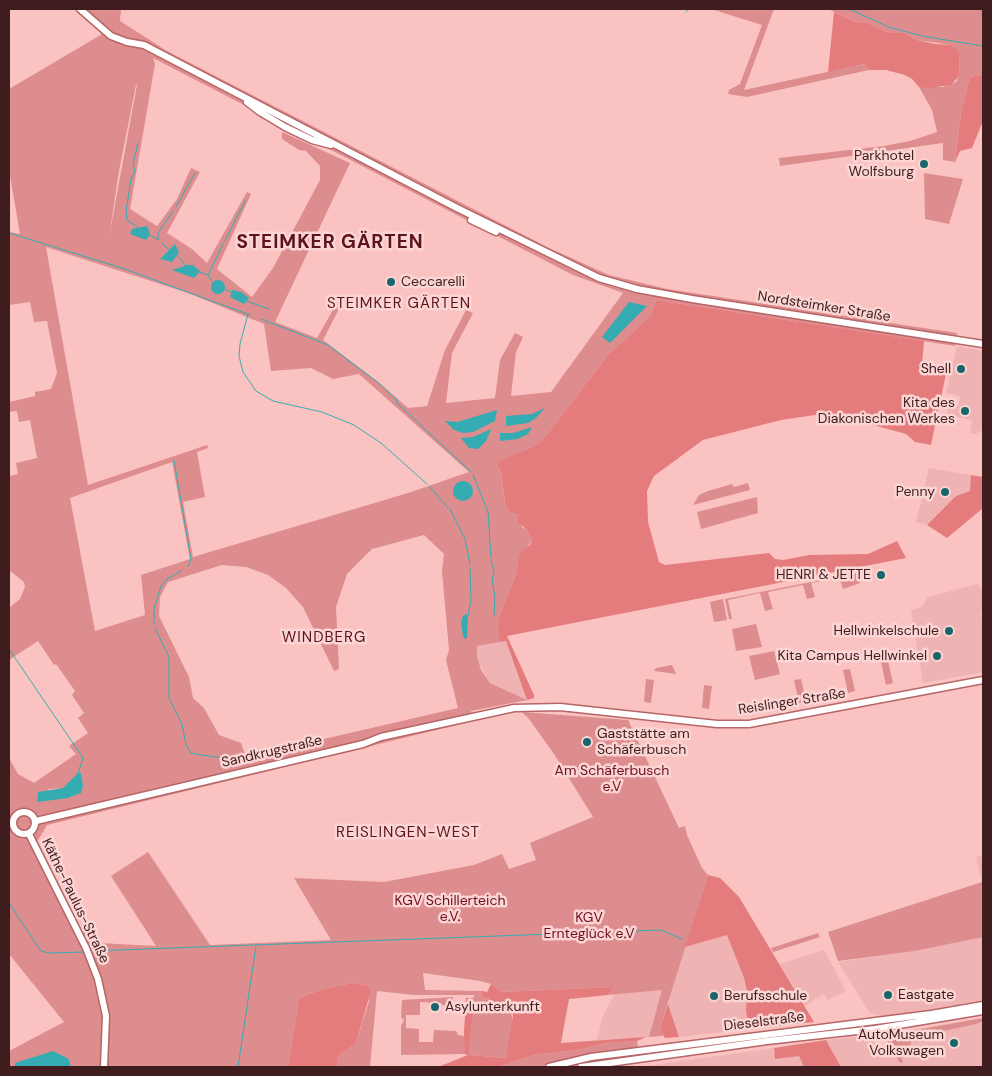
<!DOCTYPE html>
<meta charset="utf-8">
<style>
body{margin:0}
#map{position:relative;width:992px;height:1076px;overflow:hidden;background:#fac3c2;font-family:"DM Sans",sans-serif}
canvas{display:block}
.frame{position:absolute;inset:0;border:10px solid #3f1d1e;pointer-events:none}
</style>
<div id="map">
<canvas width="992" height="1076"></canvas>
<div class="frame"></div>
</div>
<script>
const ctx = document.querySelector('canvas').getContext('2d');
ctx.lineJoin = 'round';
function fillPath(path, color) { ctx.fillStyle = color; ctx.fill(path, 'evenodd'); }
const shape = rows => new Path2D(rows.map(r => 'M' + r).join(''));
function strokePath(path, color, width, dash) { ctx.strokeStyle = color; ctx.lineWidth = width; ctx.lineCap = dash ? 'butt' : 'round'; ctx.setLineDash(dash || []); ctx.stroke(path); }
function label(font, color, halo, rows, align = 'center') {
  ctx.font = font + ' "DM Sans",sans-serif'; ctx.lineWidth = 5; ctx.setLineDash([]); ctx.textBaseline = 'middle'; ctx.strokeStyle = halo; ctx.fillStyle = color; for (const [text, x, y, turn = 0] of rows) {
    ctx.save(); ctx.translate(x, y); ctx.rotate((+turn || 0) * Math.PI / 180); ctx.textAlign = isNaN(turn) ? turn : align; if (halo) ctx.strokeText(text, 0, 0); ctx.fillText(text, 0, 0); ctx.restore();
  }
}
fillPath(shape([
 [957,346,983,351,983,429,976,434,970,433,972,420,947,415,949,405,958,406,960,396,946,393],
 [929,468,971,475,970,491,956,496,927,525,916,522],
 [978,584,983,592,983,613,980,615,983,621,983,672,923,683,911,610,922,607,927,597],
 [506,641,520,678,527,700,490,683,479,664,476,646],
 [983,855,983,887,976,857],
 [727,935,744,978,750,1029,679,1037,668,1004,685,947],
 [983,937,983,1000,927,1010,884,1016,870,1013,838,962,915,951],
 [824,950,846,991,828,1000,824,994,805,1006,780,964],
 [663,990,649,1037,597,1040,602,1018,615,993],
 [983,1018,983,1067,841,1067,826,1040,866,1036,872,1039,882,1052,890,1047,887,1037,892,1033],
 [774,1048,774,1054,799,1056,804,1067,639,1067]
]), '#eeb3b2');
fillPath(shape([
 [84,9,121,9,120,21,167,51,549,248,609,275,667,289,957,333,955,346,656,300,651,315,607,356,542,441,499,469,502,477,505,504,508,511,518,515,522,527,527,530,532,540,518,561,516,574,499,617,497,630,500,642,477,646,477,656,481,670,490,683,527,700,471,711,473,721,47,825,37,842,80,927,99,943,156,946,111,876,148,852,210,945,331,940,294,878,384,882,474,865,502,854,509,869,536,860,530,843,593,817,554,754,529,719,522,712,628,720,679,828,685,826,687,835,702,868,708,875,661,1025,663,1036,649,1037,662,990,608,995,614,987,502,992,491,984,480,981,423,973,425,990,482,991,481,996,511,1011,513,1024,506,1058,469,1055,474,995,414,995,377,991,370,1067,337,1067,337,1060,340,1055,356,1043,369,1001,365,985,352,983,323,989,299,998,288,1067,71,1067,69,1059,34,1058,15,1063,15,1067,9,1067,9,1051,64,1022,9,954,9,758,18,774,34,783,76,754,69,746,88,733,78,718,84,713,72,695,75,691,56,664,54,665,38,641,9,660,9,608,20,599,25,587,24,582,9,570,9,476,18,474,16,463,37,458,30,420,19,422,17,411,9,412,9,402,35,396,35,392,51,389,57,373,47,321,34,322,30,302,9,305,9,232,20,234,9,170,9,89,109,30],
 [153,58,573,275,623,293,551,392,511,396,516,352,523,337,515,333,500,360,495,398,446,403,452,353,473,313,466,310,445,350,427,406,408,408,377,381,323,340,342,303,338,301,317,338,275,322,350,163,282,132,282,139,299,150,306,151,320,166,320,180,273,268,252,297,217,269,251,194,247,192,207,263,192,249,167,233,200,172,191,168,177,199,157,226,130,209,155,64],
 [136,85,137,85,109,237,119,171],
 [46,247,188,293,264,324,271,371,311,368,333,379,359,374,469,472,408,493,193,557,183,502,205,497,197,452,208,448,207,445,88,485],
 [172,462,190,559,141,575,145,615,95,631,70,498],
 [424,535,444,554,442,571,449,650,446,660,458,708,246,757,241,743,219,735,204,708,193,698,189,677,159,616,160,597,168,582,222,565,246,567,268,575,286,588,303,607,334,671,339,669,336,607,347,574,372,549],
 [81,774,83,786,72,797,37,801,49,789,63,788],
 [711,9,774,9,744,90,864,64,869,70,747,97,728,94,729,90,740,84,762,25],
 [828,9,983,9,983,72,980,75,970,77,961,113,955,162,943,160,943,143,780,166,779,158,884,146,910,141,937,132,932,110,919,87,943,87,956,82,959,76,960,54,952,45,917,40,904,33,889,33,868,23,856,22],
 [924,173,963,179,949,224,925,219],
 [748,483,750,490,693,505,699,495,708,491,732,484,734,487],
 [757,497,758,513,701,529,697,512],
 [857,573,860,583,843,589,840,580,849,576,811,583,815,597,807,599,803,585,768,592,773,609,765,611,760,593,728,600,732,619,729,619,725,599],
 [723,599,727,620,714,622,710,602],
 [756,624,762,647,736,651,732,629],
 [774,651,780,674,755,680,749,656],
 [888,661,893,683,886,685,881,662],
 [672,665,676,674,654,671,656,668],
 [850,669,855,691,848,693,843,670],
 [646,679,654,680,651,703,644,702],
 [801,679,806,701,799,703,794,680],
 [704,685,712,686,709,709,702,708],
 [982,882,983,937,915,951,838,961,828,932],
 [818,933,820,937,773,952,771,948],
 [453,997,452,1008,442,1005,441,1003,420,1002,420,1015,406,1015,406,1028,419,1029,419,1042,433,1042,434,1030,456,1031,458,1035,465,1036,465,1054,401,1055,401,1026,404,1020,401,1017,402,1000],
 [983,1018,983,1021,976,1024,924,1035,925,1040,919,1041,917,1030],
 [909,1030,911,1042,910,1046,903,1048,903,1051,899,1052,903,1062,900,1063,888,1043,887,1037,892,1033],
 [637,1041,639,1052,646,1054,640,1057,640,1062,609,1067,498,1067,534,1055,583,1049,606,1043]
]), '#dd8d8e');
fillPath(shape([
 [834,12,856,22,868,23,889,33,904,33,917,40,935,44,952,45,960,53,959,76,951,85,929,88,919,87,912,79,905,75,886,70,869,70,864,64,828,72],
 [983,72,983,121,972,148,960,151,955,162,961,113,970,77,980,75],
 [656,300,924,341,922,365,947,369,931,445,915,442,906,434,866,423,815,415,781,420,703,440,654,476,647,491,648,522,659,562,665,565,769,553,775,559,783,560,809,555,868,554,897,541,906,558,507,636,534,695,534,698,527,700,506,641,500,642,497,630,499,617,516,574,518,561,521,552,530,545,532,540,527,530,518,522,518,515,508,511,505,504,502,477,497,462,531,448,542,441,607,356,651,315],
 [971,475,983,477,983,508,947,538,927,525,956,496,970,491],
 [708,875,720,878,739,897,814,1022,750,1029,746,1012,747,992,744,978,727,935,685,947],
 [352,983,365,985,370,989,370,994,356,1043,340,1055,337,1060,337,1067,288,1067,299,998,323,989],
 [491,984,502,992,614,987,608,995,569,999,561,1043,646,1037,637,1041,606,1043,583,1049,534,1055,498,1067,438,1067,468,1055,465,1054,464,1032,466,998,474,998,469,1055,506,1058,513,1015,510,1009,481,996,482,991,487,992],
 [668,1004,679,1037,665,1038,662,1033,661,1025],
 [826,1040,841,1067,804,1067,799,1056,775,1059,774,1048]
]), '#e47c7e');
fillPath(shape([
 [147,226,150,234,146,240,130,234,132,229],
 [175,244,179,252,172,262,160,259],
 [188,265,193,265,200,271,194,278,172,270],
 '211 287a7 7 0 1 1 14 0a7 7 0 1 1-14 0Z',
 [232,290,241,292,249,298,244,304,230,297],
 [629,302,647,306,610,343,602,337],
 [545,408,536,418,528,423,506,426,506,416,532,414],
 [497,410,495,421,473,432,463,433,454,430,445,421,457,422],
 [532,427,528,434,518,439,500,441,500,433,513,433],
 [491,429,486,441,478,449,469,448,461,438,473,437],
 '453 491a10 10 0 1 1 20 0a10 10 0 1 1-20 0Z',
 [466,614,468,617,467,637,465,639,463,636,461,623,463,616],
 [78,773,81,773,83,786,81,793,68,798,37,802,38,792,63,788],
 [53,1051,69,1059,71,1067,15,1067,15,1063]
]), '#34acb2');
strokePath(shape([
 [849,9,889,27,922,36,983,46],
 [686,12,688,9],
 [138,143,133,164,135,171,131,179,126,212,127,220,139,228],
 [176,207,195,173],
 [9,233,122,268,250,315],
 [149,235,159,240],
 [158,239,158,233,173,211],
 [225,241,245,201],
 [162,243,169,250],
 [177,256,183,261,185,266],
 [199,272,208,275],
 [212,281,208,275,223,244],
 [224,289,231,292],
 [246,301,269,309],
 [248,314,240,344,239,356,243,372,256,391,273,401,322,412,354,425,381,443,427,484],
 [261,319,328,345,381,385,397,400,396,402,471,472],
 [174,460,191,560,188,566],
 [473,475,488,512,491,558],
 [430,487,448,508],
 [450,509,465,539,470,564],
 [491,561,494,571,492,580,495,597,494,615],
 [468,616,471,600,470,568],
 [154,624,154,609,161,586,167,579,181,571],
 [155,628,169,657,169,698,182,724,186,745,190,752,195,754,223,758,228,767],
 [9,649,83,758,78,773],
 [9,903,41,951,49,953,84,952],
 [91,951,661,930,682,939],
 [238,1067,256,946]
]), '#34acb2', 1);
const secondary = shape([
 [80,9,111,36,127,42,144,45,457,208,599,278,637,289,692,299,983,344],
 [247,102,260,112,285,127,312,140,331,145],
 [471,220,496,232],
 '13 823a11 11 0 1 1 22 0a11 11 0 1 1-22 0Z',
 [36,821,363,744,381,737,514,708,560,707,717,724,749,724,983,680],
 [29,834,86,948,98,979,106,1016,104,1067],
 [549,1067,591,1057,931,1014,983,1005],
 [581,1067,767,1041,875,1029,983,1011]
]);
strokePath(secondary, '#b76566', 9);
strokePath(secondary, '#fff', 6);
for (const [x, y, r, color] of [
 [924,164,5,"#18666a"],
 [391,282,5,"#18666a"],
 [961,369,5,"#18666a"],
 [965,411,5,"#18666a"],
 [945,492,5,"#18666a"],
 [881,575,5,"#18666a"],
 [949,631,5,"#18666a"],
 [937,656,5,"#18666a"],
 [587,742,5,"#18666a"],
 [888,995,5,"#18666a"],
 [714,996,5,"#18666a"],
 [435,1007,5,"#18666a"],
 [954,1043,5,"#18666a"]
]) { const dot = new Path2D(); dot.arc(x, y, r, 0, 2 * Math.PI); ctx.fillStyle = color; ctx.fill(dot); strokePath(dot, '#fbd5d4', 2); }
label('14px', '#3f1d1e', '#fbd5d4', [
 ["Parkhotel",914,156],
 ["Wolfsburg",914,172],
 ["Ceccarelli",401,282,"left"],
 ["Shell",951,369],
 ["Kita des",955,403],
 ["Diakonischen Werkes",955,419],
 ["Penny",935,492],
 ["HENRI & JETTE",871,575],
 ["Hellwinkelschule",939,631],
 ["Kita Campus Hellwinkel",927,656],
 ["Gaststätte am",597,734,"left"],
 ["Schäferbusch",597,750,"left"],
 ["Eastgate",898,995,"left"],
 ["Berufsschule",724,996,"left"],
 ["Asylunterkunft",445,1007,"left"],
 ["AutoMuseum",944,1035],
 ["Volkswagen",944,1051]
], 'right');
label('14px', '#3f1d1e', '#fbd5d4', [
 ["Nordsteimker Straße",824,307,9],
 ["Reislinger Straße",792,702,-9],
 ["Sandkrugstraße",272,752,-13],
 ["Käthe-Paulus-Straße",75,901,64],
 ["Dieselstraße",764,1022,-7]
]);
label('14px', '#6e0e1e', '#fbd5d4', [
 ["Am Schäferbusch",612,771],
 ["e.V",612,787],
 ["KGV Schillerteich",450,901],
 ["e.V.",450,917],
 ["KGV",589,918],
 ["Ernteglück e.V",589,934]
]);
ctx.letterSpacing = '1px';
label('15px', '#5d131b', '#fbd5d4', [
 ["STEIMKER GÄRTEN",399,304],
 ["WINDBERG",324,638],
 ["REISLINGEN-WEST",408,833]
]);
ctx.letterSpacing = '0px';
ctx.letterSpacing = '1px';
label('bold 19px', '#5d131b', '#fbd5d4', [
 ["STEIMKER GÄRTEN",330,243]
]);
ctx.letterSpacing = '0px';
</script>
